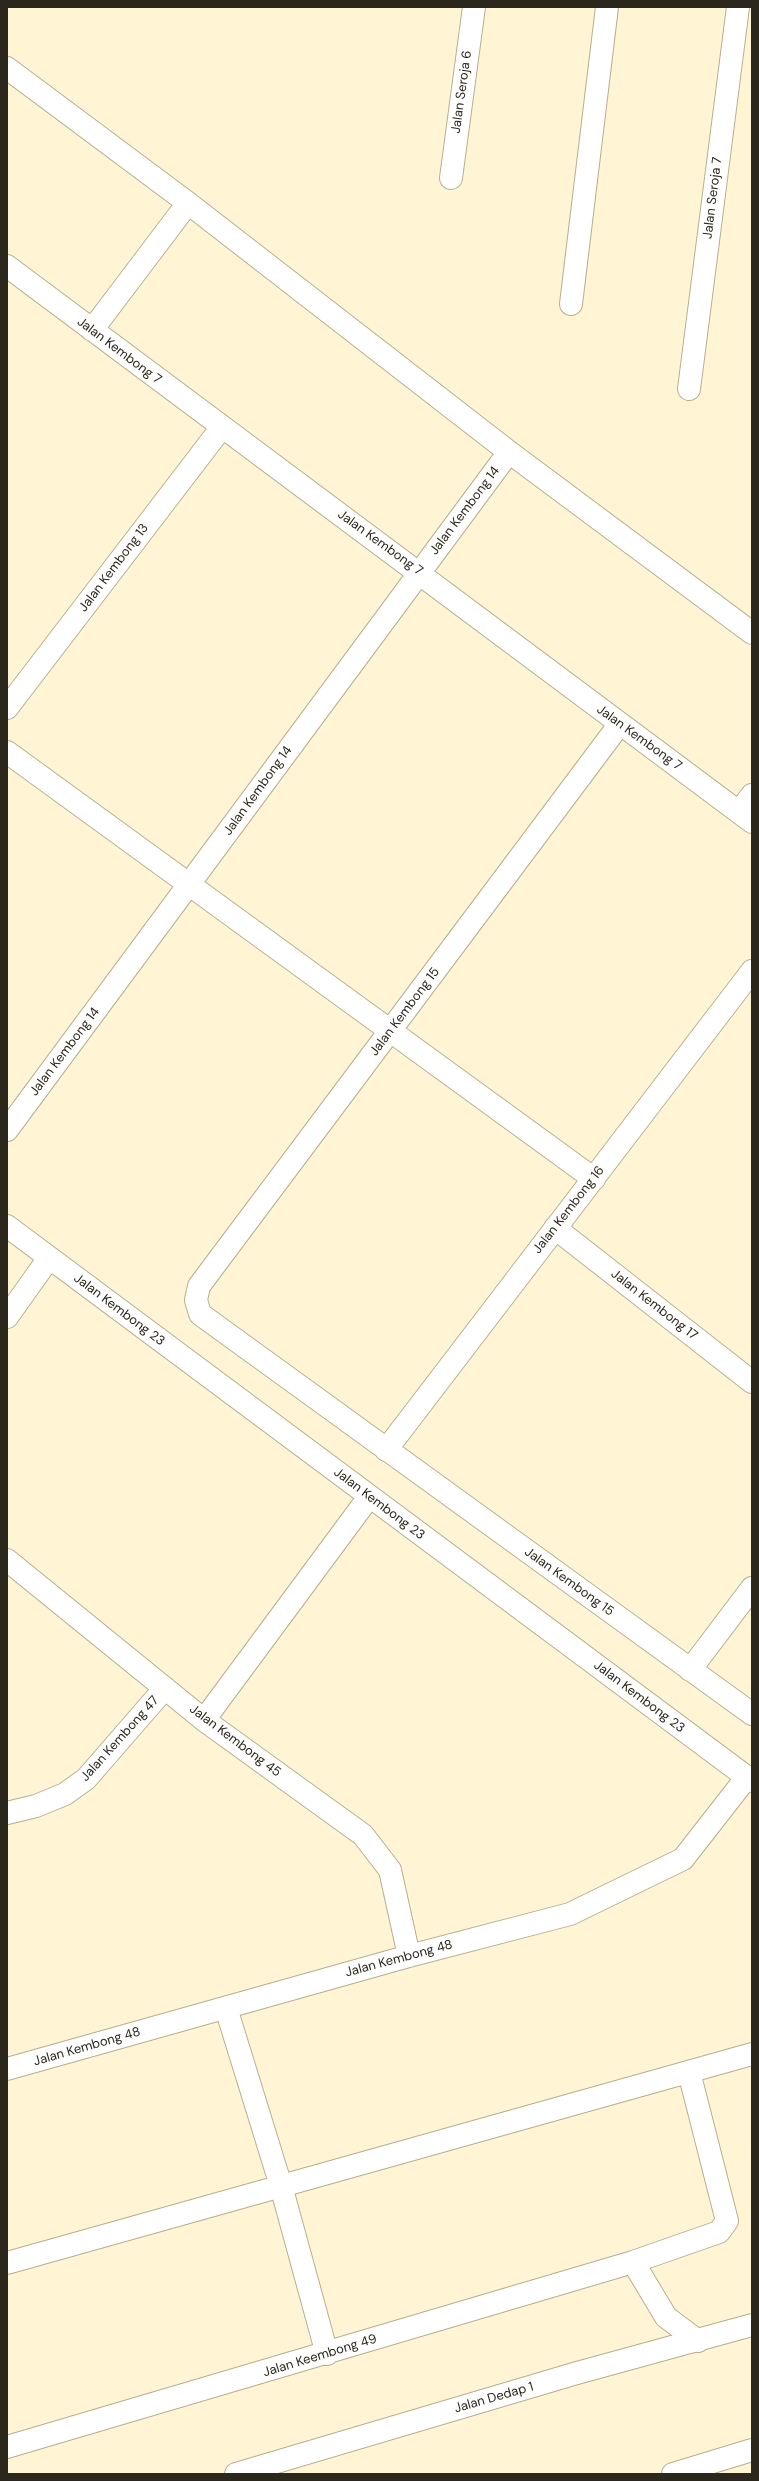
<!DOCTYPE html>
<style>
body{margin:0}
#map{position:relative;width:759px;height:2481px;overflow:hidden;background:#fff5d5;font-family:"DM Sans",sans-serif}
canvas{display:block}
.frame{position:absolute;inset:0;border:8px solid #2b271c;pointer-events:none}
</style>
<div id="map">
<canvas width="759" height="2481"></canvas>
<div class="frame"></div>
</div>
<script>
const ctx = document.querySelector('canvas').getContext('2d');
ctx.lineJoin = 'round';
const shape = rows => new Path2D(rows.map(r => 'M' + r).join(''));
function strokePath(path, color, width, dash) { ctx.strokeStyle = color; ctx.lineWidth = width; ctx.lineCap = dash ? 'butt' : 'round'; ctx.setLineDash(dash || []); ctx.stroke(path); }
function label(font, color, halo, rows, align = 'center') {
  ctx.font = font + ' "DM Sans",sans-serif'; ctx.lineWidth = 4; ctx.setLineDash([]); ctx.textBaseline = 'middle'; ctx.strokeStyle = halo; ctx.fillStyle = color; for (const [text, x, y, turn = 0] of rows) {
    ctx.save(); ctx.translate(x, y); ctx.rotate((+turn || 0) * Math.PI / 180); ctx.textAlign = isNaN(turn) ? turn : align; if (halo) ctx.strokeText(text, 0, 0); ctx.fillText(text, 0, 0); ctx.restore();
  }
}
const minor = shape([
 [7,68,188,203,509,452,752,633],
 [451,178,474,7],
 [7,266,752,822],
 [571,304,607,7],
 [92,330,188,203],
 [689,389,738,7],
 [7,708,222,427],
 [619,725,199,1286,196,1300,200,1314,752,1714],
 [7,752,594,1179],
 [739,812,752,795],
 [7,1130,509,452],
 [7,1226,752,1781],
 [555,1228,752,1382],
 [7,1317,49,1258],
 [386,1450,752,971],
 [7,1560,204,1720,363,1835,390,1870,409,1956],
 [690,1670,752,1588],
 [204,1720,369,1497],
 [7,1813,36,1806,65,1794,86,1779,165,1688],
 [226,2008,281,2186,327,2354],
 [7,2069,409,1956,570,1914,683,1859,747,1777],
 [633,2262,666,2317,698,2341],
 [7,2263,752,2054],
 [7,2447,633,2262,719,2232,727,2221,689,2072],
 [673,2474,752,2450]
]);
const major = shape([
 [236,2474,577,2373,752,2325]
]);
strokePath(minor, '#b7ae90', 24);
strokePath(major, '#b7ae90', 24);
strokePath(minor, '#fff', 22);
strokePath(major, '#fff', 22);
label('13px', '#2b271c', '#fff', [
 ["Jalan Seroja 6",462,92,-82],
 ["Jalan Seroja 7",713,198,-83],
 ["Jalan Kembong 7",119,351,37],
 ["Jalan Kembong 14",465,511,-53],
 ["Jalan Kembong 7",380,543,36],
 ["Jalan Kembong 13",114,568,-53],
 ["Jalan Kembong 7",639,738,36],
 ["Jalan Kembong 14",258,791,-54],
 ["Jalan Kembong 15",405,1012,-53],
 ["Jalan Kembong 14",65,1052,-53],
 ["Jalan Kembong 16",569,1210,-52],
 ["Jalan Kembong 17",654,1305,38],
 ["Jalan Kembong 23",119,1310,37],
 ["Jalan Kembong 23",379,1504,37],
 ["Jalan Kembong 15",569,1582,36],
 ["Jalan Kembong 23",639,1697,37],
 ["Jalan Kembong 47",120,1739,-48],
 ["Jalan Kembong 45",235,1741,37],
 ["Jalan Kembong 48",399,1959,-15],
 ["Jalan Kembong 48",87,2047,-16],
 ["Jalan Keembong 49",320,2356,-17],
 ["Jalan Dedap 1",494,2398,-16]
]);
</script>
